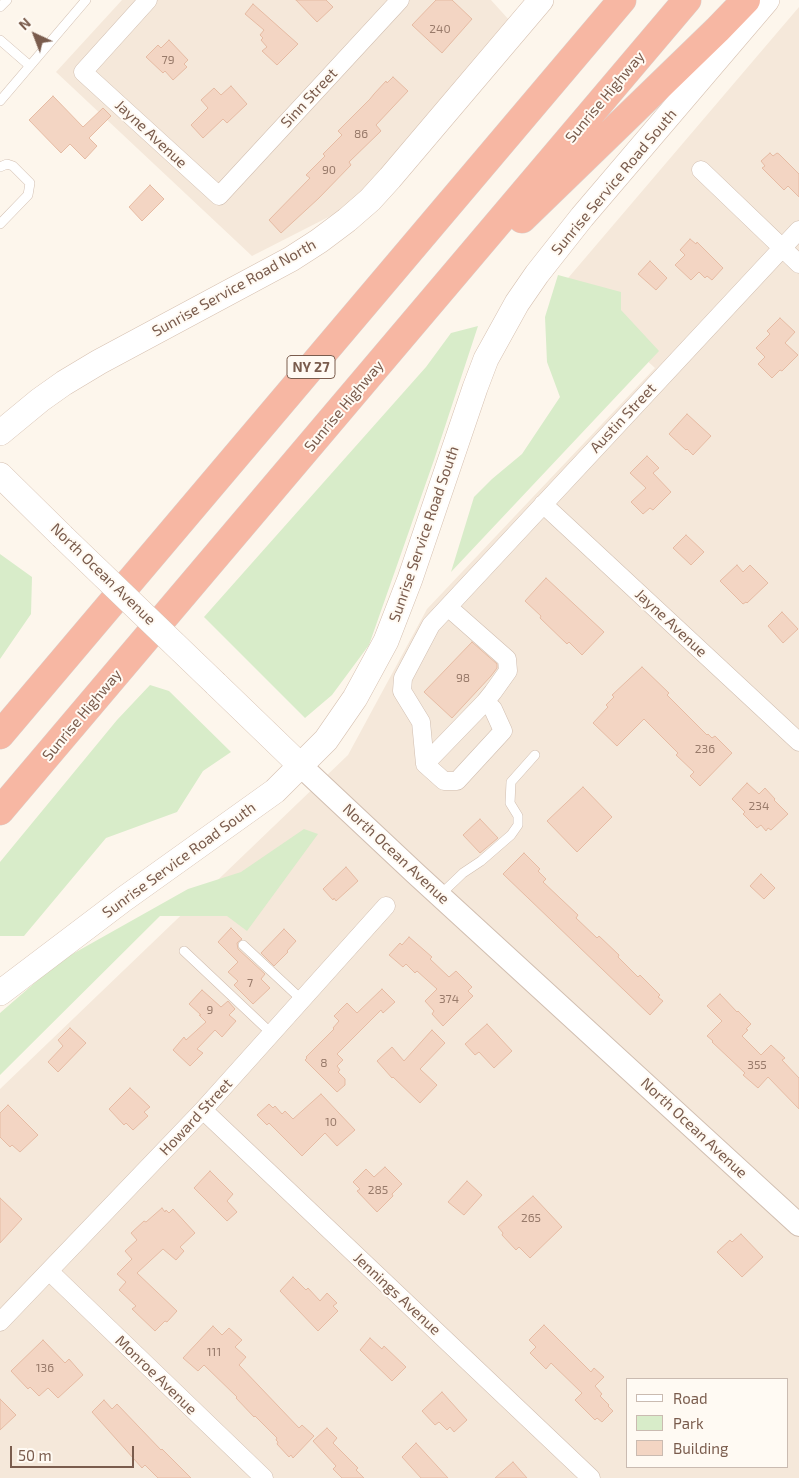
<!DOCTYPE html>
<style>
body{margin:0}
#map{position:relative;width:799px;height:1478px;overflow:hidden;background:#fdf6ec;font-family:"Exo 2",sans-serif}
canvas{display:block}
.legend{position:absolute;left:626px;top:1378px;width:162px;height:90px;box-sizing:border-box;background:#fffaf3;border:1px solid #cabbb1;margin:0;padding:6px 9px;list-style:none;font-size:15px;color:#7a5c4d}
.legend li{display:flex;align-items:center;gap:10px;height:25px}
.legend b{width:25px;border:1px solid #cabbb1}
.north{position:absolute;left:10px;top:10px;width:50px;height:50px;-webkit-text-stroke:4px #fffaf3;paint-order:stroke;rotate:317deg;font-size:14px;font-weight:700;line-height:20px;text-align:center;color:#7a5c4d}
.north::after{content:'';display:block;margin:auto;width:18px;height:22px;background:#7a5c4d;clip-path:polygon(50% 0,100% 100%,50% 72%,0 100%)}
.scale{position:absolute;left:10px;top:1446px;width:124px;height:22px;box-sizing:border-box;border:2px solid #7a5c4d;border-top:0;padding-left:6px;font-size:15px;line-height:18px;white-space:nowrap;color:#7a5c4d;-webkit-text-stroke:4px #fffaf3;paint-order:stroke}
</style>
<div id="map">
<canvas width="799" height="1478"></canvas>
<ul class="legend">
<li><b style="height:6px;background:#fff"></b>Road</li>
<li><b style="height:14px;background:#d8ecc9"></b>Park</li>
<li><b style="height:14px;background:#f3d5c3"></b>Building</li>
</ul>
<div class="north">N</div>
<div class="scale">50 m</div>
</div>
<script>
const ctx = document.querySelector('canvas').getContext('2d');
ctx.lineJoin = 'round';
function fillPath(path, color) { ctx.fillStyle = color; ctx.fill(path, 'evenodd'); }
const shape = rows => new Path2D(rows.map(r => 'M' + r).join(''));
function strokePath(path, color, width, dash) { ctx.strokeStyle = color; ctx.lineWidth = width; ctx.lineCap = dash ? 'butt' : 'round'; ctx.setLineDash(dash || []); ctx.stroke(path); }
function label(font, color, halo, rows, align = 'center') {
  ctx.font = font + ' "Exo 2",sans-serif'; ctx.lineWidth = 4; ctx.setLineDash([]); ctx.textBaseline = 'middle'; ctx.strokeStyle = halo; ctx.fillStyle = color; for (const [text, x, y, turn = 0] of rows) {
    ctx.save(); ctx.translate(x, y); ctx.rotate((+turn || 0) * Math.PI / 180); ctx.textAlign = isNaN(turn) ? turn : align; if (halo) ctx.strokeText(text, 0, 0); ctx.fillText(text, 0, 0); ctx.restore();
  }
}
fillPath(shape([
 [122,0,491,0,510,21,352,205,252,256,56,72],
 [799,7,799,1478,0,1478,0,1089,348,755,427,609,655,368,563,284],
 [628,1379,788,1379,788,1467,628,1467]
]), '#f5e8da');
fillPath(shape([
 [558,275,621,292,621,310,659,351,451,572,474,497,492,479,522,454,560,397,547,362,545,317],
 [478,326,434,460,369,645,332,695,305,718,204,617,426,367,451,333],
 [0,554,32,577,31,614,0,659],
 [150,685,169,691,231,752,203,771,177,812,106,838,24,936,0,936,0,862,117,720],
 [304,829,318,834,247,931,227,916,160,916,0,1075,0,1013,60,961,188,889,241,872]
]), '#d8ecc9');
const building = shape([
 [296,0,326,0,333,7,317,22,296,0],
 [436,0,452,0,472,19,442,53,412,25,436,0],
 [253,4,298,44,277,65,262,51,267,47,261,40,263,38,260,35,264,30,245,14,253,4],
 [169,40,188,60,184,64,187,67,173,80,165,71,163,73,146,57,158,45,161,48,169,40],
 [393,77,408,91,376,125,381,131,349,162,351,165,319,198,281,233,269,220,310,178,306,175,325,156,323,154,342,135,338,131,370,99,374,94,386,81,387,83,393,77],
 [231,86,247,104,227,123,223,119,203,138,191,125,208,108,201,100,214,88,221,95,231,86],
 [53,96,83,127,103,108,111,116,89,138,97,146,85,159,70,144,61,153,29,120,53,96],
 [770,153,773,156,777,153,779,154,799,174,799,197,788,186,784,190,762,168,765,166,761,161,770,153],
 [150,185,164,199,142,221,129,207,150,185],
 [690,239,696,244,697,242,723,268,712,280,707,276,705,278,699,272,691,280,675,265,685,255,680,250,690,239],
 [650,261,667,278,656,290,638,274,650,261],
 [780,318,795,332,785,343,798,355,782,371,780,370,772,378,758,364,765,357,756,348,770,334,767,331,780,318],
 [687,414,711,436,693,455,687,449,686,450,669,434,687,414],
 [647,456,659,468,653,473,671,492,653,510,650,508,643,514,631,502,646,488,630,473,647,456],
 [686,535,704,552,691,565,673,548,686,535],
 [737,565,743,572,750,565,768,583,747,603,746,602,743,604,720,581,737,565],
 [546,578,604,632,582,655,569,642,567,644,540,618,541,616,525,601,546,578],
 [782,612,798,629,783,643,768,626,782,612],
 [472,642,497,664,497,668,491,676,452,718,424,692,472,642],
 [642,667,669,693,667,695,707,735,708,734,712,738,715,736,732,753,700,786,690,776,694,772,676,755,678,753,644,719,617,746,593,723,608,707,606,705,614,697,612,695,642,667],
 [747,783,759,794,765,788,775,799,774,800,788,814,771,830,768,828,766,831,761,825,757,828,743,814,745,812,732,799,747,783],
 [583,787,612,817,577,852,547,821,583,787],
 [480,819,498,838,480,853,463,835,480,819],
 [524,853,540,869,538,871,546,879,543,882,578,915,576,918,597,938,599,936,619,955,618,957,638,977,640,975,660,995,658,997,663,1001,650,1015,503,874,524,853],
 [346,867,358,881,336,901,334,898,333,900,323,889,346,867],
 [761,874,775,888,764,899,750,886,761,874],
 [231,928,242,939,237,943,238,949,265,974,261,979,270,988,253,1004,234,985,238,981,228,972,238,962,218,942,231,928],
 [284,929,296,941,287,951,288,952,274,966,261,953,284,929],
 [409,937,432,957,430,959,449,977,456,971,472,987,468,991,473,996,443,1026,432,1014,434,1011,425,1001,437,989,417,971,415,973,406,964,403,967,389,955,400,943,402,945,409,937],
 [382,989,395,1002,383,1013,381,1010,337,1054,343,1060,337,1066,340,1070,338,1072,345,1079,345,1085,337,1092,305,1060,307,1058,306,1057,334,1029,333,1028,339,1021,334,1016,347,1003,357,1013,382,989],
 [202,990,221,1007,228,1001,235,1009,229,1015,236,1021,222,1037,215,1030,197,1049,203,1053,190,1066,173,1050,184,1037,186,1040,206,1022,199,1015,201,1015,189,1004,202,990],
 [720,994,737,1012,738,1011,751,1024,746,1029,748,1030,742,1036,761,1055,771,1045,785,1058,782,1060,799,1078,799,1109,768,1077,758,1088,743,1075,745,1073,712,1042,713,1041,707,1036,722,1021,707,1006,720,994],
 [487,1024,512,1051,494,1068,479,1052,475,1055,465,1044,487,1024],
 [70,1028,86,1043,58,1072,48,1062,63,1046,58,1040,70,1028],
 [432,1030,445,1043,420,1069,437,1085,420,1103,393,1077,392,1078,377,1061,392,1047,404,1061,432,1030],
 [130,1088,150,1107,144,1112,148,1116,133,1130,126,1123,124,1125,109,1109,130,1088],
 [321,1094,355,1130,337,1146,325,1133,302,1156,269,1123,267,1125,257,1115,269,1104,273,1108,275,1106,282,1114,285,1111,293,1119,321,1094],
 [8,1105,38,1135,20,1152,12,1145,10,1147,0,1137,0,1113,8,1105],
 [385,1167,402,1184,392,1194,393,1196,377,1212,357,1191,360,1189,353,1182,366,1169,374,1177,385,1167],
 [210,1171,233,1194,227,1201,237,1212,227,1221,194,1188,210,1171],
 [467,1181,482,1195,464,1215,448,1202,467,1181],
 [533,1196,562,1227,530,1258,519,1247,516,1250,502,1235,503,1233,498,1227,533,1196],
 [0,1198,22,1219,0,1243,0,1198],
 [162,1208,165,1212,166,1210,169,1213,173,1209,195,1233,180,1247,184,1251,176,1260,163,1249,137,1273,177,1311,167,1322,165,1321,155,1331,132,1309,136,1306,119,1290,126,1282,117,1274,132,1259,125,1251,137,1240,131,1233,144,1221,146,1222,162,1208],
 [741,1234,763,1257,742,1277,717,1252,730,1240,732,1242,741,1234],
 [293,1277,306,1290,308,1288,320,1301,327,1293,337,1303,333,1306,338,1311,318,1331,280,1291,293,1277],
 [544,1325,591,1372,594,1368,604,1377,595,1386,602,1394,600,1396,609,1405,608,1406,613,1411,602,1422,597,1418,595,1420,575,1400,582,1393,551,1363,546,1369,530,1353,536,1347,529,1340,544,1325],
 [213,1326,222,1335,229,1328,242,1340,235,1347,246,1357,239,1365,299,1428,302,1425,314,1436,293,1458,291,1455,289,1457,277,1444,278,1442,276,1440,277,1438,255,1416,254,1417,236,1398,237,1397,204,1365,198,1371,183,1358,213,1326],
 [370,1338,382,1349,384,1346,406,1367,392,1381,360,1350,370,1338],
 [43,1340,65,1363,69,1359,83,1375,58,1398,48,1388,39,1396,30,1387,28,1389,11,1371,43,1340],
 [442,1392,467,1420,454,1432,450,1427,447,1430,439,1422,435,1425,422,1411,442,1392],
 [0,1399,16,1415,0,1430,0,1399],
 [104,1400,112,1409,117,1404,161,1450,162,1449,191,1478,158,1478,145,1465,142,1468,92,1412,104,1400],
 [327,1428,337,1438,333,1443,358,1468,356,1470,364,1478,342,1478,333,1469,336,1466,313,1441,327,1428],
 [416,1443,448,1478,421,1478,402,1457,416,1443],
 [513,1462,527,1478,495,1478,513,1462]
]);
fillPath(building, '#f3d5c3');
strokePath(building, '#e6bba3', 1);
const service = shape([
 [0,7,7,0],
 [0,40,30,66],
 [0,101,86,0],
 [0,167,7,164,13,166,30,183,28,195,0,224],
 [440,895,463,873,481,861,511,835,518,825,518,816,510,803,511,782,535,755],
 [243,945,302,1000],
 [184,951,272,1034]
]);
const minor = shape([
 [148,0,83,72,219,196,400,0],
 [701,170,799,264],
 [543,504,799,742],
 [485,702,493,709,503,731,457,781,444,781,425,764,421,722,402,691,403,678,431,625,799,230],
 [425,764,485,702,493,692,508,671,507,659,448,607],
 [203,1110,591,1478],
 [49,1271,264,1478],
 [0,1322,203,1110,386,906]
]);
const tertiary = shape([
 [301,766,415,873,799,1225]
]);
const secondary = shape([
 [0,433,40,400,64,383,99,362,291,259,319,241,347,220,370,200,390,178,541,0],
 [0,475,62,536],
 [216,684,301,766],
 [0,993,124,899,275,791,326,740,355,698,386,641,410,579,475,388,486,359,517,303,537,274,582,217,767,0]
]);
const motorway = shape([
 [522,219,717,30,746,0],
 [0,735,622,0],
 [0,811,687,0]
]);
strokePath(service, '#d1beb0', 10);
strokePath(minor, '#d1beb0', 19);
strokePath(tertiary, '#d1beb0', 24);
strokePath(secondary, '#d6c0b0', 26);
strokePath(motorway, '#dad1cd', 29);
strokePath(service, '#fff', 9);
strokePath(minor, '#fff', 18);
strokePath(tertiary, '#fff', 22);
strokePath(secondary, '#fff', 25);
strokePath(motorway, '#f7b7a3', 28);
const secondaryBridge = shape([
 [62,536,216,684]
]);
strokePath(secondaryBridge, '#d6c0b0', 26, []);
strokePath(secondaryBridge, '#fff', 25);
label('12px', '#987a6a', null, [
 ["240",440,29],
 ["79",168,60],
 ["86",361,134],
 ["90",329,170],
 ["98",463,678],
 ["236",705,749],
 ["234",759,806],
 ["7",250,983],
 ["374",449,999],
 ["9",210,1010],
 ["8",324,1063],
 ["355",757,1065],
 ["10",331,1122],
 ["285",378,1190],
 ["265",531,1218],
 ["111",214,1352],
 ["136",45,1368]
]);
for (const [x, y, w] of [
 [311,367,48]
]) { const box = new Path2D(); box.roundRect(x - w / 2, y - 11.5, w, 23, 4); ctx.fillStyle = '#fffaf3'; ctx.fill(box); strokePath(box, '#7a5c4d', 1); }
label('bold 14px', '#7a5c4d', null, [
 ["NY 27",311,367]
]);
label('15px', '#7a5c4d', '#fffaf3', [
 ["Sunrise Highway",605,97,-50],
 ["Sinn Street",309,98,-47],
 ["Jayne Avenue",151,134,43],
 ["Sunrise Service Road South",614,182,-50],
 ["Sunrise Service Road North",234,288,-29],
 ["Sunrise Highway",344,406,-50],
 ["Austin Street",623,418,-47],
 ["Sunrise Service Road South",424,534,-71],
 ["North Ocean Avenue",103,574,44],
 ["Jayne Avenue",671,623,43],
 ["Sunrise Highway",82,715,-50],
 ["North Ocean Avenue",396,854,43],
 ["Sunrise Service Road South",179,860,-36],
 ["Howard Street",196,1117,-47],
 ["North Ocean Avenue",694,1128,43],
 ["Jennings Avenue",397,1294,43],
 ["Monroe Avenue",156,1375,44]
]);
</script>
